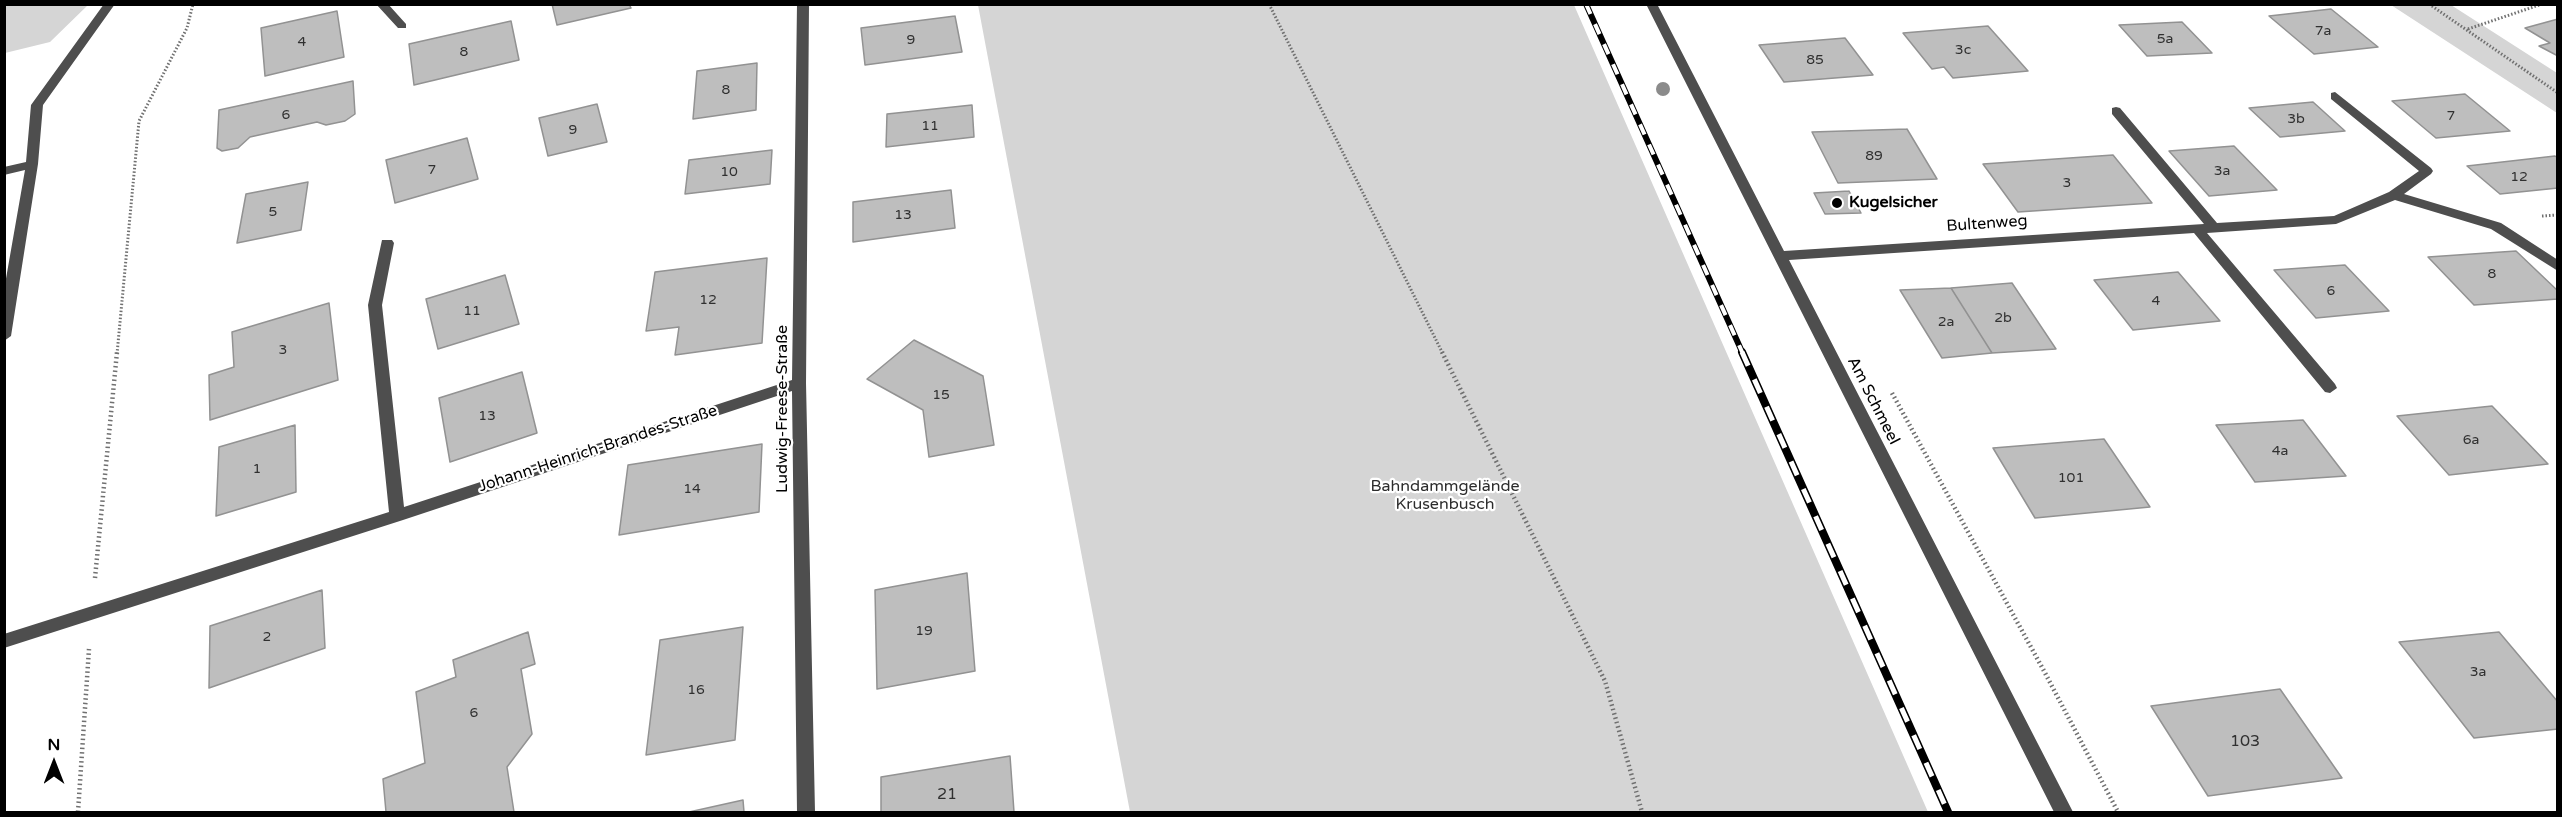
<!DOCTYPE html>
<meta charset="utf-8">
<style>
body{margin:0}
#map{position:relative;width:2562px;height:817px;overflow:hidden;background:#fff;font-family:"Varela Round",sans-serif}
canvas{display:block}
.frame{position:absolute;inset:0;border:6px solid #000;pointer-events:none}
.north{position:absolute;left:24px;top:733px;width:60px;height:60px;-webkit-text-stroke:4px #fff;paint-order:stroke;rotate:0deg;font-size:16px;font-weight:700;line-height:24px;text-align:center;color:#000}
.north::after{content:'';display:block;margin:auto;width:21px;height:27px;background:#000;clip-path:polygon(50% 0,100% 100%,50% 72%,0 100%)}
</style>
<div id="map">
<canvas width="2562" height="817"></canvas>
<div class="frame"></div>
<div class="north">N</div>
</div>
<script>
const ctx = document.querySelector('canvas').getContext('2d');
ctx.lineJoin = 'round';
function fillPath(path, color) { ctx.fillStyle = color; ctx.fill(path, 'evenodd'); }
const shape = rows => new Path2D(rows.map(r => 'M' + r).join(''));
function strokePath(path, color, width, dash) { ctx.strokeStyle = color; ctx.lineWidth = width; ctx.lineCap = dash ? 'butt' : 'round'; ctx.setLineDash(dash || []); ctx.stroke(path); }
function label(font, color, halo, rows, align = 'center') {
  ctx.font = font + ' "Varela Round",sans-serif'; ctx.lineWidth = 4.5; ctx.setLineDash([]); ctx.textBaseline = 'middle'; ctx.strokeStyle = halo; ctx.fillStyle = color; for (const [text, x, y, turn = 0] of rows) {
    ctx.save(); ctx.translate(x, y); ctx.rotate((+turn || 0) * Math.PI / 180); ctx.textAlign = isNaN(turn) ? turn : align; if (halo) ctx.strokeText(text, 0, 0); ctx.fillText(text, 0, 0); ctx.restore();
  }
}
fillPath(shape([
 [4,5,5,4,88,5,50,42,5,53],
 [978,5,1574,5,1928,812,1130,812],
 [2391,5,2451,5,2557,73,2557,113]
]), '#d5d5d5');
const building = shape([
 [552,4,629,4,631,8,557,25,552,4],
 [2331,9,2378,47,2314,54,2269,16,2331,9],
 [337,11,344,57,265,76,261,28,337,11],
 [955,16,962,52,865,65,861,28,955,16],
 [2558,19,2558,56,2539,46,2550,43,2525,28,2558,19],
 [511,21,519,60,414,85,409,44,511,21],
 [2182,22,2212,53,2147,56,2119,25,2182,22],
 [1988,26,2028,71,1953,78,1944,67,1932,69,1903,33,1988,26],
 [1845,38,1873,75,1784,82,1759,45,1845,38],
 [757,63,756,110,693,119,697,71,757,63],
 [353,81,355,114,345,121,326,125,317,122,250,137,238,148,222,151,217,148,219,110,353,81],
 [2465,94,2510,131,2436,138,2392,101,2465,94],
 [2313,102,2345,131,2280,137,2249,108,2313,102],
 [597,104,607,142,548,156,539,118,597,104],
 [972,105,974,137,886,147,887,114,972,105],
 [1907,129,1937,179,1838,183,1812,132,1907,129],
 [467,138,478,179,395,203,386,160,467,138],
 [2234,146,2277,190,2209,196,2169,151,2234,146],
 [772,150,770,184,685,194,689,160,772,150],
 [2113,155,2152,203,2018,212,1983,164,2113,155],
 [2555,156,2558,158,2558,188,2500,194,2467,166,2555,156],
 [308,182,301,230,237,243,246,194,308,182],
 [951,190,955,228,853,242,853,202,951,190],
 [1849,191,1861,213,1825,214,1814,193,1849,191],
 [2516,251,2558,291,2558,299,2474,305,2428,257,2516,251],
 [767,258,762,343,675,355,679,327,646,331,655,272,767,258],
 [2345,265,2389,311,2316,318,2274,270,2345,265],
 [2178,272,2220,321,2133,330,2094,280,2178,272],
 [505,275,519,324,438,349,426,299,505,275],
 [2012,283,2056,349,1992,353,1951,288,2012,283],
 [1951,288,1992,353,1942,358,1900,290,1951,288],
 [329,303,338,380,210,420,209,375,234,367,232,332,329,303],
 [914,340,983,376,994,445,929,457,923,410,867,379,914,340],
 [522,372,537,433,450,462,439,398,522,372],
 [2492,406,2548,464,2449,475,2397,416,2492,406],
 [2303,420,2346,476,2255,482,2216,425,2303,420],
 [295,425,296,492,216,516,219,447,295,425],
 [2104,439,2150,507,2035,518,1993,448,2104,439],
 [762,444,759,512,619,535,628,465,762,444],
 [967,573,975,671,877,689,875,590,967,573],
 [322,590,325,648,209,688,210,626,322,590],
 [743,627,735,740,646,755,660,640,743,627],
 [528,632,535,664,521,669,532,734,507,767,514,812,386,812,383,779,425,763,416,692,456,677,453,660,528,632],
 [2499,632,2558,702,2558,729,2474,738,2399,642,2499,632],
 [2280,689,2342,778,2208,796,2151,706,2280,689],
 [1010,756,1014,812,881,812,881,777,1010,756],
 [743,800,744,812,689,812,743,800]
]);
fillPath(building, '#bebebe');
strokePath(building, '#929292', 1.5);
strokePath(shape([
 [1269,4,1443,354],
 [2429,4,2558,93],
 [2468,29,2542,4],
 [2542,216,2558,215],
 [117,354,139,121,187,28,193,4]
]), '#707070', 3, [1.5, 2]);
strokePath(shape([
 [1442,352,1605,681,1642,812],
 [1892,393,2044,671,2118,812],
 [95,578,117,352],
 [78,812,89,649]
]), '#707070', 4.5, [1.5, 3]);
fillPath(shape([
 [104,4,115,4,43,105,38,164,11,336,4,341,4,290,25,170,4,175,4,167,26,162,31,105,104,4],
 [376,4,388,4,406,24,406,28,398,28,376,4],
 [797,4,809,4,806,383,815,812,797,812,792,391,403,520,4,648,4,634,389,512,368,305,382,240,392,240,394,243,382,305,404,507,792,380,797,4],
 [1646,4,1657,4,1784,251,2204,224,2112,114,2112,108,2116,107,2120,108,2217,223,2334,216,2389,192,2419,171,2331,99,2331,93,2335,92,2431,168,2433,171,2431,174,2404,194,2501,223,2558,260,2558,271,2491,229,2395,200,2336,224,2207,233,2335,384,2337,388,2330,393,2325,392,2194,233,1789,260,2073,812,2054,812,1646,4]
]), '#4e4e4e');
const railFar1 = shape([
 [1586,4,1743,354]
]);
const rail = shape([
 [1742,352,1948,812]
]);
strokePath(railFar1, '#000', 6);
strokePath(rail, '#000', 8);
strokePath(railFar1, '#fff', 4, [11]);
strokePath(rail, '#fff', 5, [15]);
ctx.fillStyle = '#8b8b8b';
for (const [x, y] of [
 [1663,89]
]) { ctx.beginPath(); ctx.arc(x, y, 7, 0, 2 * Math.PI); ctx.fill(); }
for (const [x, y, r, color] of [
 [1837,203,6,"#000"]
]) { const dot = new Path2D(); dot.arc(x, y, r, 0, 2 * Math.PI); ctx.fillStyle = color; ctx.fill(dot); strokePath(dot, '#fff', 2); }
label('14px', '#303030', null, [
 ["7a",2323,31],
 ["5a",2165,39],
 ["9",911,40],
 ["4",302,42],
 ["3c",1963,50],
 ["8",464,52],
 ["85",1815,60],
 ["8",726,90],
 ["6",286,115],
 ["7",2451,116],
 ["3b",2296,119],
 ["11",930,126],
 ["9",573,130],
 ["89",1874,156],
 ["7",432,170],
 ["3a",2222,171],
 ["10",729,172],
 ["12",2519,177],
 ["3",2067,183],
 ["5",273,212],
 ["13",903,215],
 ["8",2492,274],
 ["6",2331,291],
 ["12",708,300],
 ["4",2156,301],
 ["11",472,311],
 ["2b",2003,318],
 ["2a",1946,322],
 ["3",283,350],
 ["15",941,395],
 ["13",487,416],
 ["6a",2471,440],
 ["4a",2280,451],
 ["1",257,469],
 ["101",2071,478],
 ["14",692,489],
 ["19",924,631],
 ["2",267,637],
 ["3a",2478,672],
 ["16",696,690],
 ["6",474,713]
]);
label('bold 16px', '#000', '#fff', [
 ["Kugelsicher",1849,203]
], 'left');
label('16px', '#000', '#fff', [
 ["Bultenweg",1987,224,-4],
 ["Am Schmeel",1873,401,63],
 ["Ludwig-Freese-Straße",783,409,-90],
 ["Johann-Heinrich-Brandes-Straße",598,449,-18]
]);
label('16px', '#2c2c2c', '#fff', [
 ["Bahndammgelände",1445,487],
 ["Krusenbusch",1445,505]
]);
label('16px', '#303030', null, [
 ["103",2245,742],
 ["21",947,795]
]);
</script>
